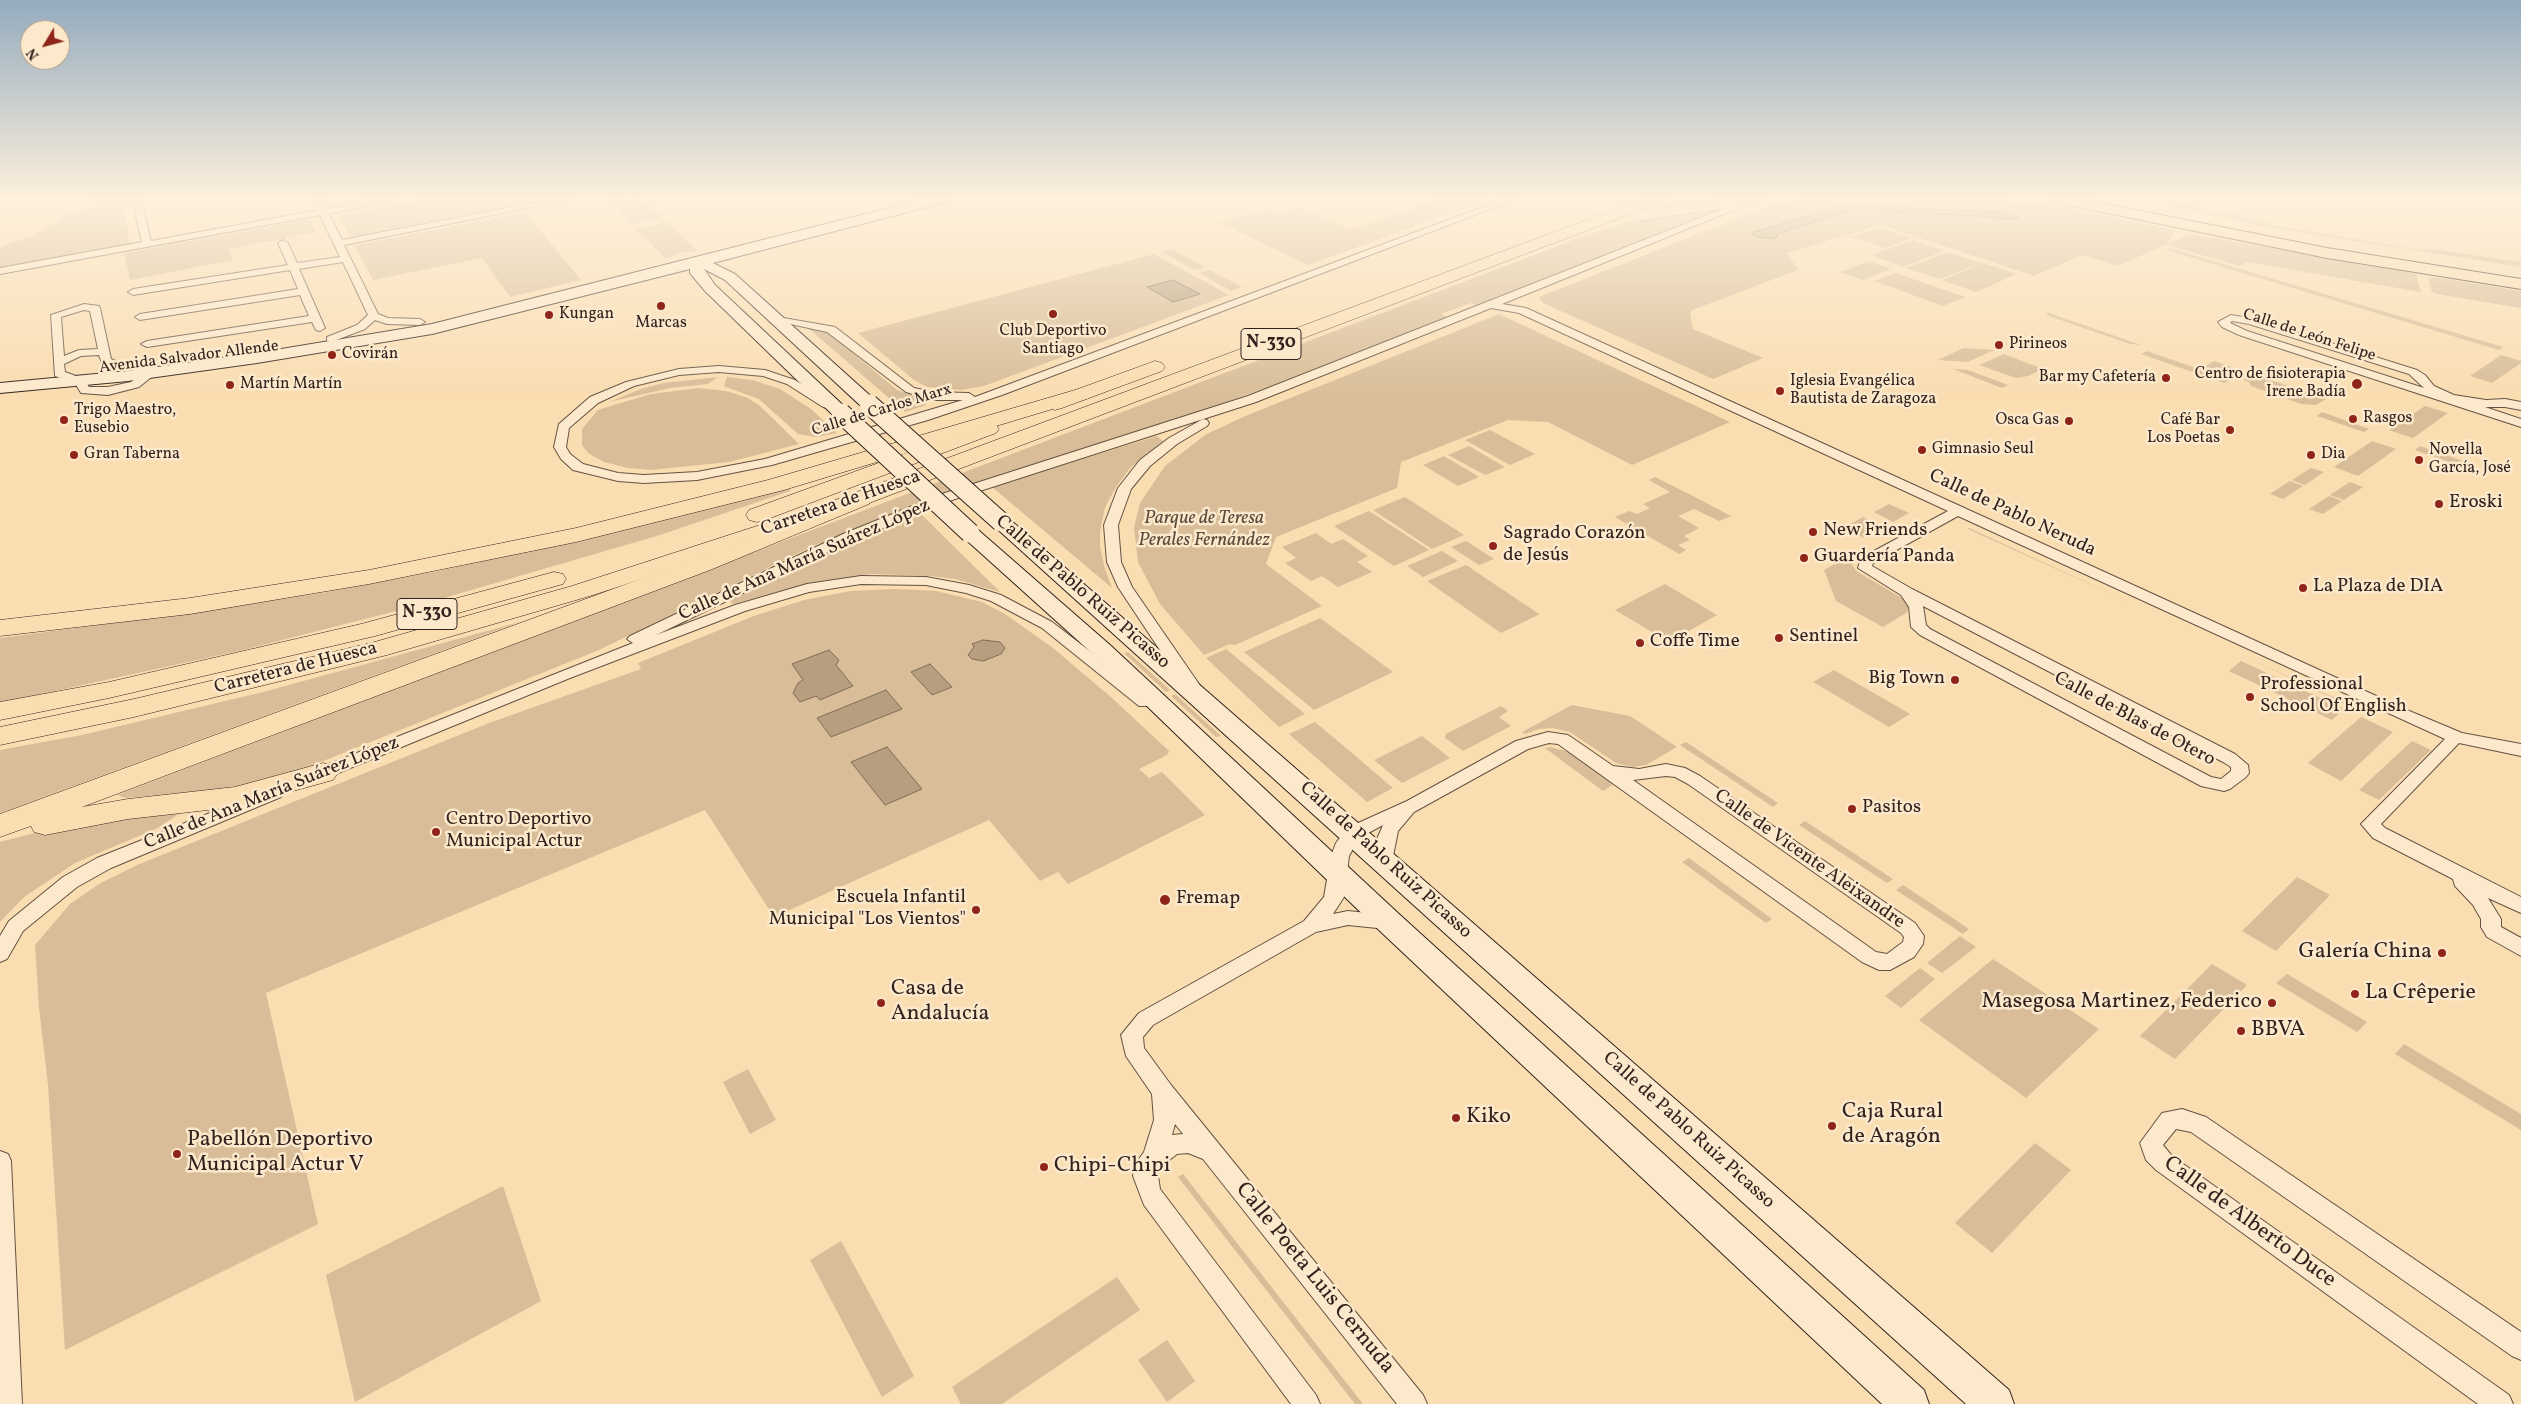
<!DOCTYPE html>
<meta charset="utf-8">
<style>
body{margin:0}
#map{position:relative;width:2521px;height:1404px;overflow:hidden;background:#faddb1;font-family:Vollkorn,serif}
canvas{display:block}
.north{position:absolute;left:20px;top:20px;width:50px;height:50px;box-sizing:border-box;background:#fce9cc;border:1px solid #ab9a86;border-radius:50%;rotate:233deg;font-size:14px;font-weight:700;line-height:20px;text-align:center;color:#32231e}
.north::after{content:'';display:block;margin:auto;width:18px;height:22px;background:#8f2418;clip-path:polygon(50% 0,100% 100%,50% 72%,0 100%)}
</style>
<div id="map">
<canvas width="2521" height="1404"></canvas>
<div class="north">N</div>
</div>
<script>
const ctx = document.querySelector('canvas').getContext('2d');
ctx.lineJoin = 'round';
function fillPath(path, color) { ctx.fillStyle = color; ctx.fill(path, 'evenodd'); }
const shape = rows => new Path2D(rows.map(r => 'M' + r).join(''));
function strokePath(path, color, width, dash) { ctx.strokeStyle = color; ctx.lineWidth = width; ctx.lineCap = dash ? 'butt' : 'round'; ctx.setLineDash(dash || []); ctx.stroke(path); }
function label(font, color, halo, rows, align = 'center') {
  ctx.font = font + ' Vollkorn,serif'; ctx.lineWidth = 5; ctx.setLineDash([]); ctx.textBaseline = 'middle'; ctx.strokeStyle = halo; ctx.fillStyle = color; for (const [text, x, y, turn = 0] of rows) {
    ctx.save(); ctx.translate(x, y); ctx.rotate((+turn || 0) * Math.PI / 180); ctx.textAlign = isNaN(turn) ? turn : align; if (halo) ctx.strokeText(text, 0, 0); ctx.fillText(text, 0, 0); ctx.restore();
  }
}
fillPath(shape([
 [94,199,123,199,130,246,0,270,0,249,3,246,12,242,31,237,71,212,95,208],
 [423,199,545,199,350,237,338,215],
 [607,199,645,200,664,219,646,220,632,225],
 [1439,199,1490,199,1308,265,1219,222,1267,209,1276,214,1299,207,1351,230],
 [1801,199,1996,199,2073,209,2175,230,2167,244,2118,266,2082,255,2034,276,1881,225,1787,253,1798,270,1690,311,1693,329,1763,358,1713,379,1543,303,1539,297,1764,208],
 [2171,202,2254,218,2273,225,2418,250,2431,249,2521,262,2521,267,2272,228,2167,206],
 [1708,210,1714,211,1476,305,1471,303,1441,314,1446,317,1284,381,1199,412,993,477,815,545,599,650,296,772,257,783,211,790,126,798,117,795,1592,233,1650,216],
 [525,212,581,280,510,297,482,258,373,280,354,245],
 [309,219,316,232,229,249,233,260,130,280,124,253],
 [667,221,698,251,680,253,666,259,635,228,652,226],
 [1879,227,1912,238,1885,248,1852,237],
 [2191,234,2416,274,2421,292,2247,262,2239,266,2168,245,2184,236],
 [1913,240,1944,251,1903,267,1871,255],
 [2170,248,2503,347,2499,350,2166,250],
 [1171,249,1205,267,1195,270,1161,252],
 [1948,252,1981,263,1940,279,1906,268],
 [1154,254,1229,295,984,386,961,390,927,387,914,380,858,333],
 [1869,261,1891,269,1863,280,1840,272],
 [1983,263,2017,274,1976,292,1942,280],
 [1210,270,1242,287,1231,291,1199,273],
 [1896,273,1965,297,1943,306,1874,281],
 [2433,277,2521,291,2521,308,2437,294,2432,292,2428,278],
 [2046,312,2141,345,2130,344,2049,316],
 [1499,314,1730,422,1632,465,1548,422,1508,420,1401,462,1397,488,1276,537,1266,564,1322,606,1235,645,1230,644,1204,655,1160,604,1138,562,1134,528,1140,503,1165,466,1205,435,1243,417],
 [807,327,828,332,897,390,926,400,926,405,905,412],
 [1963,348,1994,350,1968,362,1938,360],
 [2147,351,2230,380,2224,383,2141,354],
 [2004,354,2043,369,2028,376,2016,378,1979,365],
 [2501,355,2521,361,2521,363,2492,383,2470,376],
 [2214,361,2243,371,2233,377,2204,367],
 [1953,369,1968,370,2008,385,2002,388],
 [2253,374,2326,399,2316,405,2301,404,2251,386,2249,382,2243,380],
 [718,377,708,384,670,388,609,402,641,389,663,383],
 [727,377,753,380,780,389,811,409,837,433,816,437,798,434,759,399,726,387,724,386],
 [699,388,726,391,748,398,760,406,799,444,729,462,651,470,628,468,604,462,588,453,582,445,582,429,598,410,651,394],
 [2425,406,2448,413,2413,438,2389,430],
 [2322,412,2369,429,2364,432,2317,416],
 [1490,430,1535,454,1510,465,1465,440],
 [1157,436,1163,441,1130,468,1116,487,1105,507,1100,531,1100,547,1105,569,1112,588,992,487],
 [2372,441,2396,449,2358,476,2334,467],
 [1469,446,1505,467,1485,475,1448,455],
 [2420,446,2471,464,2466,468,2415,450],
 [1444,456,1479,477,1458,486,1423,465],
 [2311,468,2324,472,2305,485,2292,480],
 [1655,477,1691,495,1731,516,1719,521,1694,509,1678,516,1699,528,1684,536,1690,540,1678,545,1686,550,1679,554,1615,517,1629,511,1637,514,1650,508,1643,504,1670,492,1649,480],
 [2290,481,2303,486,2283,499,2270,494],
 [2350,482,2363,487,2344,500,2330,495],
 [790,488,790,491,660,535,420,605,239,651,0,703,0,638,197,612,322,593,439,571,617,531],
 [2329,496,2342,501,2323,514,2309,509],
 [1405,497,1464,535,1432,549,1373,510],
 [1889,504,1909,513,1893,522,1874,512],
 [1369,511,1429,550,1394,566,1334,526],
 [920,513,1000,592,955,579,931,576,872,574,808,583,733,604,729,601,825,553],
 [1863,517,1884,527,1864,538,1843,528],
 [1969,528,2129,602,1968,529],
 [1316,533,1331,544,1343,539,1368,556,1357,562,1372,572,1338,587,1322,576,1311,581,1285,563,1296,558,1282,547],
 [1466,541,1494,559,1479,565,1451,547],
 [1442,551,1458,561,1423,577,1407,566],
 [1856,552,1860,554,1853,559,1852,564,1856,571,1902,598,1910,606,1906,613,1883,627,1836,601,1824,570],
 [1466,565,1539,614,1540,614,1501,633,1427,581],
 [1665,584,1717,615,1669,642,1615,610],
 [895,589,936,591,982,602,1005,614,1053,648,1112,698,1169,751,1167,755,1139,769,1149,778,1162,772,1205,815,1068,884,1058,872,1040,881,989,820,774,917,705,810,266,993,318,1224,65,1350,48,1085,39,1007,35,945,70,904,99,884,137,865,489,723,641,669,638,663,754,616,804,600,850,591],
 [1320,618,1393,672,1314,710,1244,652],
 [520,622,272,713,0,813,0,750,82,735,263,692],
 [1226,649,1305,714,1279,727,1206,658],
 [1128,652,1170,690,1166,692,1124,653],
 [2246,657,2365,712,2364,713],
 [2241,661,2344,709,2332,720,2229,671],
 [1834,670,1910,714,1889,727,1813,682],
 [1175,694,1221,736,1216,737,1171,696],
 [1572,705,1630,716,1677,747,1646,765,1632,767,1616,763,1570,732,1553,728,1539,729,1525,734,1522,732],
 [1501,706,1508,711,1499,717,1511,726,1463,751,1445,738,1446,734],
 [2361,717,2393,732,2341,781,2308,763],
 [1315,722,1346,748,1393,788,1367,802,1289,734],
 [1422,736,1450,758,1402,783,1374,760],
 [2412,741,2431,750,2379,800,2359,790],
 [1686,742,1778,803,1773,807,1680,745],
 [1550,747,1569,752,1614,784,1603,791,1545,748],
 [183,811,158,828,75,863,24,897,0,922,0,842,50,829],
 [1805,821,1893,879,1887,883,1799,825],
 [1689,858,1772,919,1766,923,1682,862],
 [2297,877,2330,895,2276,951,2242,931],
 [1903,885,1969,929,1963,934,1896,890],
 [1960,936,1976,947,1942,973,1927,963],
 [1993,959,2099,1029,2026,1098,1919,1020],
 [2212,964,2247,985,2175,1059,2140,1036],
 [1920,968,1935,979,1901,1008,1885,996],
 [2287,974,2367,1022,2357,1032,2276,983],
 [2404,1044,2521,1114,2521,1130,2395,1054],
 [748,1069,776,1120,750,1134,723,1082],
 [2035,1143,2071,1170,1992,1253,1955,1223],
 [1183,1174,1363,1404,1355,1404,1178,1177],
 [503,1186,541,1301,355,1402,326,1275],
 [841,1241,914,1376,882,1397,810,1260],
 [1117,1277,1140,1310,1002,1404,961,1404,952,1387],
 [1167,1340,1195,1381,1167,1402,1138,1360]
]), '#d8bd98');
const water = shape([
 [1840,203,1920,209,2004,212,2018,217,2016,219,2006,220,1994,217,1860,210,1844,212,1777,234,1777,237,1773,239,1756,237,1751,233,1834,208,1835,205,1840,203],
 [1173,280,1200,294,1173,302,1147,287,1173,280],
 [983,640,1000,642,1005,648,1001,654,983,661,972,659,968,655,974,647,972,644,983,640],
 [829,650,839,660,836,665,853,686,820,700,816,696,800,702,793,693,798,683,803,680,792,664,829,650],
 [930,664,952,687,932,695,911,672,930,664],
 [886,690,902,709,831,737,817,718,886,690],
 [887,747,922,789,885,805,851,762,887,747]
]);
fillPath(water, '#b69e7f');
strokePath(water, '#816d58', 1);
const minor = shape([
 [132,199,141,199,151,241,318,210,313,199,322,199,326,209,376,199,397,199,329,214,342,240,553,199,573,199,344,245,378,314,388,318,420,319,425,322,420,325,387,324,375,320,365,329,331,342,327,341,327,337,357,325,368,315,343,262,299,269,325,328,320,331,316,330,312,322,147,347,141,344,147,341,309,316,300,295,140,320,135,317,140,314,298,289,290,270,133,295,128,292,133,289,288,265,278,243,283,240,288,243,297,263,340,257,320,215,0,274,0,268,142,242,132,199],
 [1504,199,1517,199,1002,395,928,420,772,465,697,480,644,483,618,481,573,470,561,459,554,447,559,424,590,397,626,382,679,369,719,366,765,370,795,380,833,404,827,408,823,407,787,384,763,376,719,372,679,375,634,386,598,403,569,428,566,447,570,454,583,464,618,473,644,475,697,472,765,459,963,400,933,400,906,392,827,332,772,320,772,316,835,327,914,388,933,392,969,393,975,397,1504,199],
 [1748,199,1761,199,1502,304,1526,308,2407,710,2462,733,2521,744,2521,756,2459,743,2381,824,2385,828,2521,897,2521,913,2488,898,2501,919,2501,927,2521,938,2521,956,2487,937,2481,927,2481,919,2473,905,2455,886,2453,879,2373,838,2361,824,2445,739,1958,516,1873,563,1872,566,1912,589,2235,754,2248,765,2249,773,2246,777,2230,789,2224,791,2201,786,1920,635,1911,627,1909,607,1901,595,1858,568,1861,558,1948,511,1519,313,1491,308,1256,402,955,499,853,540,656,635,735,605,807,584,861,576,926,577,969,585,1001,595,1052,622,1151,698,1153,702,1151,706,1139,706,1042,628,991,601,966,593,926,585,861,584,809,592,745,611,570,678,321,780,315,782,309,780,306,776,309,772,633,643,627,639,630,636,843,534,945,493,1248,396,1748,199],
 [1923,606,2223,762,2231,767,2231,771,2221,779,2211,777,1930,629,1926,625,1923,606],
 [84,304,99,306,100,308,111,359,124,365,129,363,148,366,156,373,154,375,139,387,108,395,81,393,75,383,55,376,51,315,84,304],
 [84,310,90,311,98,349,79,350,64,356,61,317,84,310],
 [99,355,102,363,116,369,125,368,143,373,131,382,108,387,89,387,84,379,65,372,64,364,81,356,99,355],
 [2231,315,2255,319,2417,370,2425,375,2434,386,2454,395,2486,400,2505,399,2521,402,2521,410,2505,407,2485,407,2521,419,2521,427,2239,335,2222,327,2218,322,2231,315],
 [2232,321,2249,324,2409,374,2424,388,2247,331,2230,323,2232,321],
 [1203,419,1207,420,1209,423,1207,426,1177,444,1150,466,1131,489,1118,525,1121,562,1132,587,1201,687,1193,692,1187,691,1118,587,1107,562,1104,525,1118,488,1140,460,1169,438,1203,419],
 [1548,732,1568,735,1613,766,1639,769,1666,764,1685,768,1700,776,1915,923,1924,936,1923,944,1914,957,1890,970,1879,970,1862,962,1558,744,1549,743,1528,749,1414,812,1398,831,1391,866,1384,868,1377,866,1375,861,1377,839,1383,825,1359,838,1349,856,1344,897,1333,914,1348,911,1387,915,1394,917,1397,922,1394,927,1387,929,1348,925,1316,932,1153,1025,1143,1037,1144,1048,1171,1085,1423,1395,1427,1404,1397,1404,1203,1159,1188,1153,1177,1154,1157,1170,1160,1189,1316,1395,1320,1404,1291,1404,1144,1205,1133,1176,1134,1166,1144,1152,1154,1120,1152,1094,1126,1056,1121,1035,1139,1013,1304,921,1324,897,1331,856,1336,843,1347,828,1407,801,1516,741,1548,732],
 [1666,776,1675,777,1688,784,1901,933,1904,937,1903,942,1887,954,1876,952,1633,780,1666,776],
 [1175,1124,1183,1134,1172,1135,1175,1124],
 [275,787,281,789,284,793,281,797,111,868,77,887,23,931,7,959,0,962,0,936,9,921,63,877,97,858,275,787],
 [2182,1109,2206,1117,2521,1332,2521,1360,2512,1356,2191,1132,2176,1129,2163,1145,2172,1156,2509,1395,2513,1404,2478,1404,2156,1170,2146,1160,2140,1143,2162,1113,2182,1109],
 [0,1151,8,1154,11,1161,22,1404,0,1404,0,1151]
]);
const secondary = shape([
 [924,199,947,199,946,202,713,263,735,274,875,400,878,404,875,408,863,408,725,280,704,269,715,285,847,409,850,413,847,417,841,418,835,417,705,291,690,273,690,269,432,334,257,363,128,381,0,393,0,383,128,371,257,353,432,324,924,199],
 [1001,516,1008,518,2009,1390,2014,1404,1966,1404,994,526,991,522,994,518,1001,516],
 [970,527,977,529,1110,645,1400,915,1924,1390,1929,1404,1882,1404,1380,931,1094,655,963,537,960,533,963,529,970,527]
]);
const primary = shape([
 [2051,199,2081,199,2327,248,2521,279,2521,289,2327,258,2058,203,2051,199]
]);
const trunk = shape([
 [1643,199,1666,199,1664,202,1635,212,1721,199,1761,199,1754,204,1639,221,1634,219,1631,216,1633,213,843,513,835,515,827,513,824,508,827,503,1643,199],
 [1155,361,1162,363,1165,367,1162,371,1062,408,1055,410,1048,408,1045,404,1048,400,1155,361],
 [989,423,996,425,999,429,996,433,765,520,757,522,749,520,746,515,749,510,989,423],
 [794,514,802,516,806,521,802,526,590,596,387,655,134,717,0,745,0,727,134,699,371,643,572,586,794,514],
 [554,572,563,574,566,579,563,584,375,636,109,698,0,720,0,702,109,682,361,624,554,572]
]);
const motorway = shape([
 [1082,388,1089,390,1092,394,1089,398,784,490,576,542,369,584,190,614,0,636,0,620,190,598,369,570,576,528,768,480,1082,388],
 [861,492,869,494,872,499,869,504,710,570,82,807,128,799,235,787,323,763,333,766,338,773,333,780,235,807,128,819,45,835,34,832,31,826,0,837,0,814,692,560,861,492]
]);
strokePath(minor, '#645243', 2);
strokePath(secondary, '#32231e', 2);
strokePath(primary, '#32231e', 2);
strokePath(trunk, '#32231e', 1);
strokePath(motorway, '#32231e', 1);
fillPath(minor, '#fce9cc');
fillPath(secondary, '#fce9cc');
fillPath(primary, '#faddb1');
fillPath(trunk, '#faddb1');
fillPath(motorway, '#faddb1');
const secondaryBridge = shape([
 [869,404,1001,522],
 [841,413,970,533]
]);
strokePath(secondaryBridge, '#32231e', 21, []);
strokePath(secondaryBridge, '#fce9cc', 19);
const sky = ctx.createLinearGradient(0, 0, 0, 396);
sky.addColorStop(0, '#94abbe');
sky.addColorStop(0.5, '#fdf0dc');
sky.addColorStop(1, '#fdf0dc00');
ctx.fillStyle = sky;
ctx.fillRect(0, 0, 2521, 396);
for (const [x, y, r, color] of [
 [661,306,5,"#8f2418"],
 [1053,314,5,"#8f2418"],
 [549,315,5,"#8f2418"],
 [1999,345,5,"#8f2418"],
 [332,355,5,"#8f2418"],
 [2166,378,5,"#8f2418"],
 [2357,384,6,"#8f2418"],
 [230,385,5,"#8f2418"],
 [1780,391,5,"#8f2418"],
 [2353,419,5,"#8f2418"],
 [64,420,5,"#8f2418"],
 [2069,421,5,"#8f2418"],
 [2230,430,5,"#8f2418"],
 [1922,450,5,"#8f2418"],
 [74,455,5,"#8f2418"],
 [2311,455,5,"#8f2418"],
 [2419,460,5,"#8f2418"],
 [2439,504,5,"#8f2418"],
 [1813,532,5,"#8f2418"],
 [1493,546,5,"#8f2418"],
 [1804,558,5,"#8f2418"],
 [2303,588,5,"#8f2418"],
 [1779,638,5,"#8f2418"],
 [1640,643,5,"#8f2418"],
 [1955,680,5,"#8f2418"],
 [2250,697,5,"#8f2418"],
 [1852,809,5,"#8f2418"],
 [436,832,5,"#8f2418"],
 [1165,900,6,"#8f2418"],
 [976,910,5,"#8f2418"],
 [2442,953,5,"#8f2418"],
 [2355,994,5,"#8f2418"],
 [881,1003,5,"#8f2418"],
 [2272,1003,5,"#8f2418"],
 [2241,1031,5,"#8f2418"],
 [1456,1118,5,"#8f2418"],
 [1832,1126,5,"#8f2418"],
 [177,1154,5,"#8f2418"],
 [1044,1167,5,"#8f2418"]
]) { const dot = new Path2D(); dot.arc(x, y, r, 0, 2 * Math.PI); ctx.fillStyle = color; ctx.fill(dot); strokePath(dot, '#fce9cc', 2); }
label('16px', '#32231e', '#fce9cc', [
 ["Kungan",559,315],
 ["Marcas",661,324,"center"],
 ["Club Deportivo",1053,332,"center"],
 ["Santiago",1053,350,"center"],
 ["Pirineos",2009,345],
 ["Covirán",342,355],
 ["Centro de fisioterapia",2346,375,"right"],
 ["Irene Badía",2346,393,"right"],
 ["Bar my Cafetería",2156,378,"right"],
 ["Iglesia Evangélica",1790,382],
 ["Bautista de Zaragoza",1790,400],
 ["Martín Martín",240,385],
 ["Trigo Maestro,",74,411],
 ["Eusebio",74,429],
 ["Rasgos",2363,419],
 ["Osca Gas",2059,421,"right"],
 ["Café Bar",2220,421,"right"],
 ["Los Poetas",2220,439,"right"],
 ["Gimnasio Seul",1932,450],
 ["Novella",2429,451],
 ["García, José",2429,469],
 ["Gran Taberna",84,455],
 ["Dia",2321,455]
], 'left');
label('16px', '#32231e', '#fce9cc', [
 ["Calle de León Felipe",2309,336,18],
 ["Avenida Salvador Allende",189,358,-7],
 ["Calle de Carlos Marx",882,411,-17]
]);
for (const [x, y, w] of [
 [1271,344,60],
 [427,614,60]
]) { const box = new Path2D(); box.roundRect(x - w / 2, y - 15.5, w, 31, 4); ctx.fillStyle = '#fce9cc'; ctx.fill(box); strokePath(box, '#32231e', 1); }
label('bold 18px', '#32231e', null, [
 ["N-330",1271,344],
 ["N-330",427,614]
]);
label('19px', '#32231e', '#fce9cc', [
 ["Carretera de Huesca",841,504,-19],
 ["Calle de Pablo Neruda",2012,514,25],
 ["Calle de Ana María Suárez López",805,561,-24],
 ["Calle de Pablo Ruiz Picasso",1082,593,41],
 ["Carretera de Huesca",296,669,-14],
 ["Calle de Blas de Otero",2134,720,28],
 ["Calle de Ana María Suárez López",272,794,-22],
 ["Calle de Vicente Aleixandre",1809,860,35],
 ["Calle de Pablo Ruiz Picasso",1385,861,42],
 ["Calle de Pablo Ruiz Picasso",1688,1131,42]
]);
label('19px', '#32231e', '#fce9cc', [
 ["Eroski",2449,504],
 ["New Friends",1823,532],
 ["Sagrado Corazón",1503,535],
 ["de Jesús",1503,557],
 ["Guardería Panda",1814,558],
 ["La Plaza de DIA",2313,588],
 ["Sentinel",1789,638],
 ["Coffe Time",1650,643],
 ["Big Town",1945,680,"right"],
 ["Professional",2260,686],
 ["School Of English",2260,708],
 ["Pasitos",1862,809],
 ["Centro Deportivo",446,821],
 ["Municipal Actur",446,843],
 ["Escuela Infantil",966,899,"right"],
 ["Municipal \"Los Vientos\"",966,921,"right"],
 ["Fremap",1176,900]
], 'left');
label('italic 19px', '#5c4a3c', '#fce9cc', [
 ["Parque de Teresa",1204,520],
 ["Perales Fernández",1204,542]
]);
label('22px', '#32231e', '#fce9cc', [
 ["Galería China",2432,953,"right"],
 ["Casa de",891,990],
 ["Andalucía",891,1015],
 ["La Crêperie",2365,994],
 ["Masegosa Martinez, Federico",2262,1003,"right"],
 ["BBVA",2251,1031],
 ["Caja Rural",1842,1113],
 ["de Aragón",1842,1138],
 ["Kiko",1466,1118],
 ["Pabellón Deportivo",187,1141],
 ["Municipal Actur V",187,1166],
 ["Chipi-Chipi",1054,1167]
], 'left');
label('22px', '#32231e', '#fce9cc', [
 ["Calle de Alberto Duce",2249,1223,36],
 ["Calle Poeta Luis Cernuda",1314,1279,51]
]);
</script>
